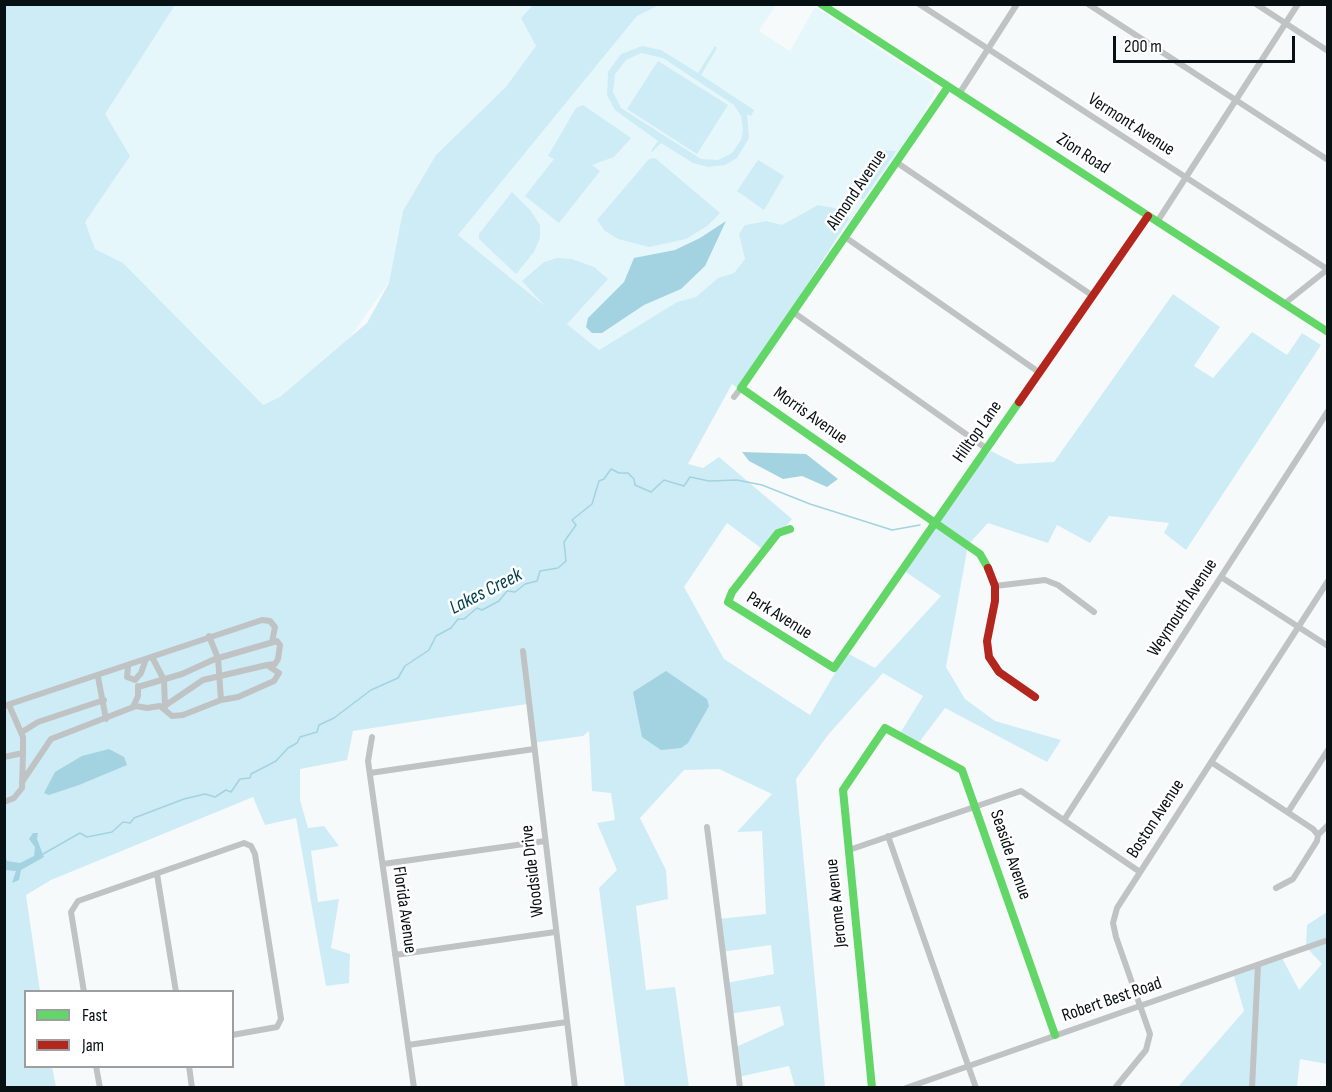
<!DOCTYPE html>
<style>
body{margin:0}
#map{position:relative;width:1332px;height:1092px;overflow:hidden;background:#f7fafb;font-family:"Sofia Sans Condensed",sans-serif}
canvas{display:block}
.frame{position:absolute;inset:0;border:6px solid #071012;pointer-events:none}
.legend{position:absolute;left:24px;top:990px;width:210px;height:78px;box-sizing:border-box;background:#fff;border:2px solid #9c9fa0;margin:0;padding:8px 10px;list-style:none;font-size:18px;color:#071012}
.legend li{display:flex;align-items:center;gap:12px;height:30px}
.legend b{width:30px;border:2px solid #9c9fa0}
.scale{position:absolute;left:1113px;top:36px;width:182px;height:27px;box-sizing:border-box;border:3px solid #071012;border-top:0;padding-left:8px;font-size:18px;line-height:21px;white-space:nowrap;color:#071012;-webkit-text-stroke:4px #fff;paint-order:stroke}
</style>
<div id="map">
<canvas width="1332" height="1092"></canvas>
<div class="frame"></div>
<ul class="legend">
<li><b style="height:8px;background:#63d668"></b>Fast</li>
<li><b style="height:8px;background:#b3261e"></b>Jam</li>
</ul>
<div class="scale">200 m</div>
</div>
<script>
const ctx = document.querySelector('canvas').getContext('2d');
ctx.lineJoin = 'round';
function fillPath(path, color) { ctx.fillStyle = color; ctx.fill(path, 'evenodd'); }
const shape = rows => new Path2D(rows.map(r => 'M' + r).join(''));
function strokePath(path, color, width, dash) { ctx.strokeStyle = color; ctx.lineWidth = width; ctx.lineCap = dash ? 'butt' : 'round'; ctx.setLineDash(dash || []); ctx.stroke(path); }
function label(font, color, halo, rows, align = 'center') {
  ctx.font = font + ' "Sofia Sans Condensed",sans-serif'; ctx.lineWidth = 5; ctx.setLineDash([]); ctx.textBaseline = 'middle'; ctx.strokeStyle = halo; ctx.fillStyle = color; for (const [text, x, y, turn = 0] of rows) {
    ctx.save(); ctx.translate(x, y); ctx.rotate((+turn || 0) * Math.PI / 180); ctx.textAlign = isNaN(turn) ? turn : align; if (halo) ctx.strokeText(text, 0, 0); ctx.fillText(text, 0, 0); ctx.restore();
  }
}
fillPath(shape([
 [69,5,583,5,155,616,5,95],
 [660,5,776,5,759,31,790,51,815,7,931,83,936,91,913,131,818,266,759,222,752,223,745,226,745,259,734,273,718,278,696,297,677,302,599,350,458,235,637,16]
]), '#e6f7fc');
fillPath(shape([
 [5,5,175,5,105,114,130,156,85,222,95,249,123,263,263,405,280,397,367,323,389,283,403,211,436,155,506,87,536,46,521,18,533,5,660,5,637,16,458,235,545,306,522,281,544,262,557,258,572,259,594,267,608,279,567,324,599,350,677,302,696,297,718,278,734,273,745,259,739,234,745,225,766,221,782,225,818,205,840,209,846,214,849,219,741,388,740,390,732,384,688,464,703,468,719,457,792,519,765,551,727,523,684,587,724,659,810,715,847,653,875,668,941,596,903,570,969,476,991,451,1017,464,1054,462,1173,294,1220,327,1194,366,1213,378,1252,332,1287,355,1302,333,1321,345,1186,550,1164,533,1169,523,1109,516,1090,543,1057,525,1048,543,988,523,968,545,946,667,965,699,995,721,1061,740,1047,762,945,708,917,745,899,735,923,696,883,673,828,735,796,779,825,1087,795,1087,789,1066,738,1077,734,1048,784,1025,780,1006,729,1014,726,983,774,974,771,945,721,952,718,919,766,914,762,831,737,832,772,794,719,769,684,770,640,818,666,870,668,899,636,906,646,990,675,987,689,1087,625,1087,599,888,617,870,597,823,615,820,611,793,592,791,589,731,583,736,532,743,527,704,353,731,347,760,300,769,300,800,308,828,324,826,339,846,311,851,318,902,339,899,331,948,350,954,349,983,326,986,296,818,265,825,253,797,51,880,26,895,40,991,26,992,26,1066,52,1067,56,1087,5,1088],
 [642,46,661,50,698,73,715,46,717,48,701,75,754,110,751,116,747,114,749,138,737,158,725,165,708,167,693,163,661,143,652,152,651,151,658,141,615,110,607,95,608,72,621,54],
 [641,53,663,58,734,105,741,116,743,130,741,140,732,153,718,160,701,159,621,108,613,92,615,74,626,60],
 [658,61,728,105,697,154,627,109],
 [583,105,631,138,614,157,592,165,600,171,559,223,525,196,554,159,548,156,576,108],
 [877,150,896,151,863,200,852,187],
 [655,158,720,213,707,226,686,239,649,247,618,239,605,231,597,220,649,159],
 [758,160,784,176,764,210,737,191],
 [512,192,530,210,540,225,540,238,534,252,516,274,479,239,479,234],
 [1327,912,1327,1064,1300,1059,1297,1087,1177,1088,1244,1011,1233,973,1281,956,1299,990,1322,964,1306,947,1307,925]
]), '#ceecf5');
fillPath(shape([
 [726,221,705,266,681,289,644,305,602,333,592,333,586,327,588,318,624,282,634,258,675,250,700,238],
 [742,452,806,454,838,479,827,487,802,476,783,479,749,461],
 [666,671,707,699,709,706,688,743,681,748,661,750,642,737,633,692],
 [109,749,124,757,127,765,79,785,49,795,44,793,55,772,82,756],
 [33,833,38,833,37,839,44,857,21,870,19,880,12,883,16,871,5,870,5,855,7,861,20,863,34,856,35,847,29,839]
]), '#a3d3e0');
strokePath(shape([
 [43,854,80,833,87,837,112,832,123,822,130,823,134,818,184,799,205,794,215,797,226,790,231,792,240,779,250,778,251,774,276,761,288,748,297,743,300,737,317,732,319,725,334,718,371,690,398,678,405,666,429,650,436,636,451,628,458,619,464,619,477,608,482,610,499,601,507,591,515,592,525,584,537,581,540,571,558,568,566,561,564,542,576,525,572,520,592,504,599,481,604,479,611,469,619,473,628,473,634,479,635,485,651,492,664,480,684,486,690,477,709,481,737,480,762,485,810,504,892,530,920,525]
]), '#a3d3e0', 1.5);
strokePath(shape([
 [919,4,1327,269],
 [1088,4,1328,160],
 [1256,4,1328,51],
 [959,94,1017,4],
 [896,162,1093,296],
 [1157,222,1298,4],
 [845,237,1040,373],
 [1284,304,1328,269],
 [793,312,987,449],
 [734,397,741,388],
 [1221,577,1328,646],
 [995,586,1045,580,1058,585,1094,612],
 [209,636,218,658,221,700],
 [523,651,575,1088],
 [152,657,164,680,165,707],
 [128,667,127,677,135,680,141,673,146,659],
 [98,677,106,719],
 [138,687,182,674,215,659,277,641,280,645,278,659,275,664,267,665],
 [9,705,23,737,23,753],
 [4,706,262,620,270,621,275,627,272,642],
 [133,707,138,696,138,686],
 [22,732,38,722,104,700],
 [372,737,368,761,414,1088],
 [4,757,23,753,22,788,14,798,4,802],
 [1211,762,1313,829,1318,835,1328,825],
 [370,773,534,749],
 [22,782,51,739,136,706,147,708,160,706,172,716,183,715,221,700,238,697,274,681,279,673,267,665,203,680,166,705],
 [1288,812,1328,750],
 [1064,820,1328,411],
 [707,827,740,1088],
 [888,836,976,1088],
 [849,850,1021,791,1140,872],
 [383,864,545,841],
 [157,874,176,992],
 [1276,888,1293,879,1317,841,1318,835],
 [395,955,555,932],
 [84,992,71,912,78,901,244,843,251,846,255,854,281,1019,277,1027,232,1035],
 [408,1045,567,1022],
 [96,1066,100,1088],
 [189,1066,192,1088],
 [906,1088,1328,940],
 [1115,1088,1146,1050,1150,1034,1116,937,1113,923,1117,908,1328,581],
 [1252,1088,1258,965]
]), '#c0c3c4', 6);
strokePath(shape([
 [821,4,1328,332],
 [948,87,741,388,980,554,988,568],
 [790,529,778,533,732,592,728,602,834,668,1019,402],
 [872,1088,843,790,885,728,962,770,1055,1035]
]), '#63d668', 8);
strokePath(shape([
 [1019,402,1148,216],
 [988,568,995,586,995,601,987,641,989,657,999,672,1035,697]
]), '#b3261e', 8);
label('18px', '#071012', '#fff', [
 ["Vermont Avenue",1131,125,33],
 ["Zion Road",1083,154,33],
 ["Almond Avenue",857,190,-56],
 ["Morris Avenue",810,416,35],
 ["Hilltop Lane",978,432,-55],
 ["Weymouth Avenue",1183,608,-57],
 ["Park Avenue",779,616,32],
 ["Boston Avenue",1156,819,-57],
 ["Seaside Avenue",1010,855,71],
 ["Woodside Drive",533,871,-97],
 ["Jerome Avenue",837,903,-96],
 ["Florida Avenue",404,910,82],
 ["Robert Best Road",1112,1000,-19]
]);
label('italic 20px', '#034351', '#fff', [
 ["Lakes Creek",486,592,-27]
]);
</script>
